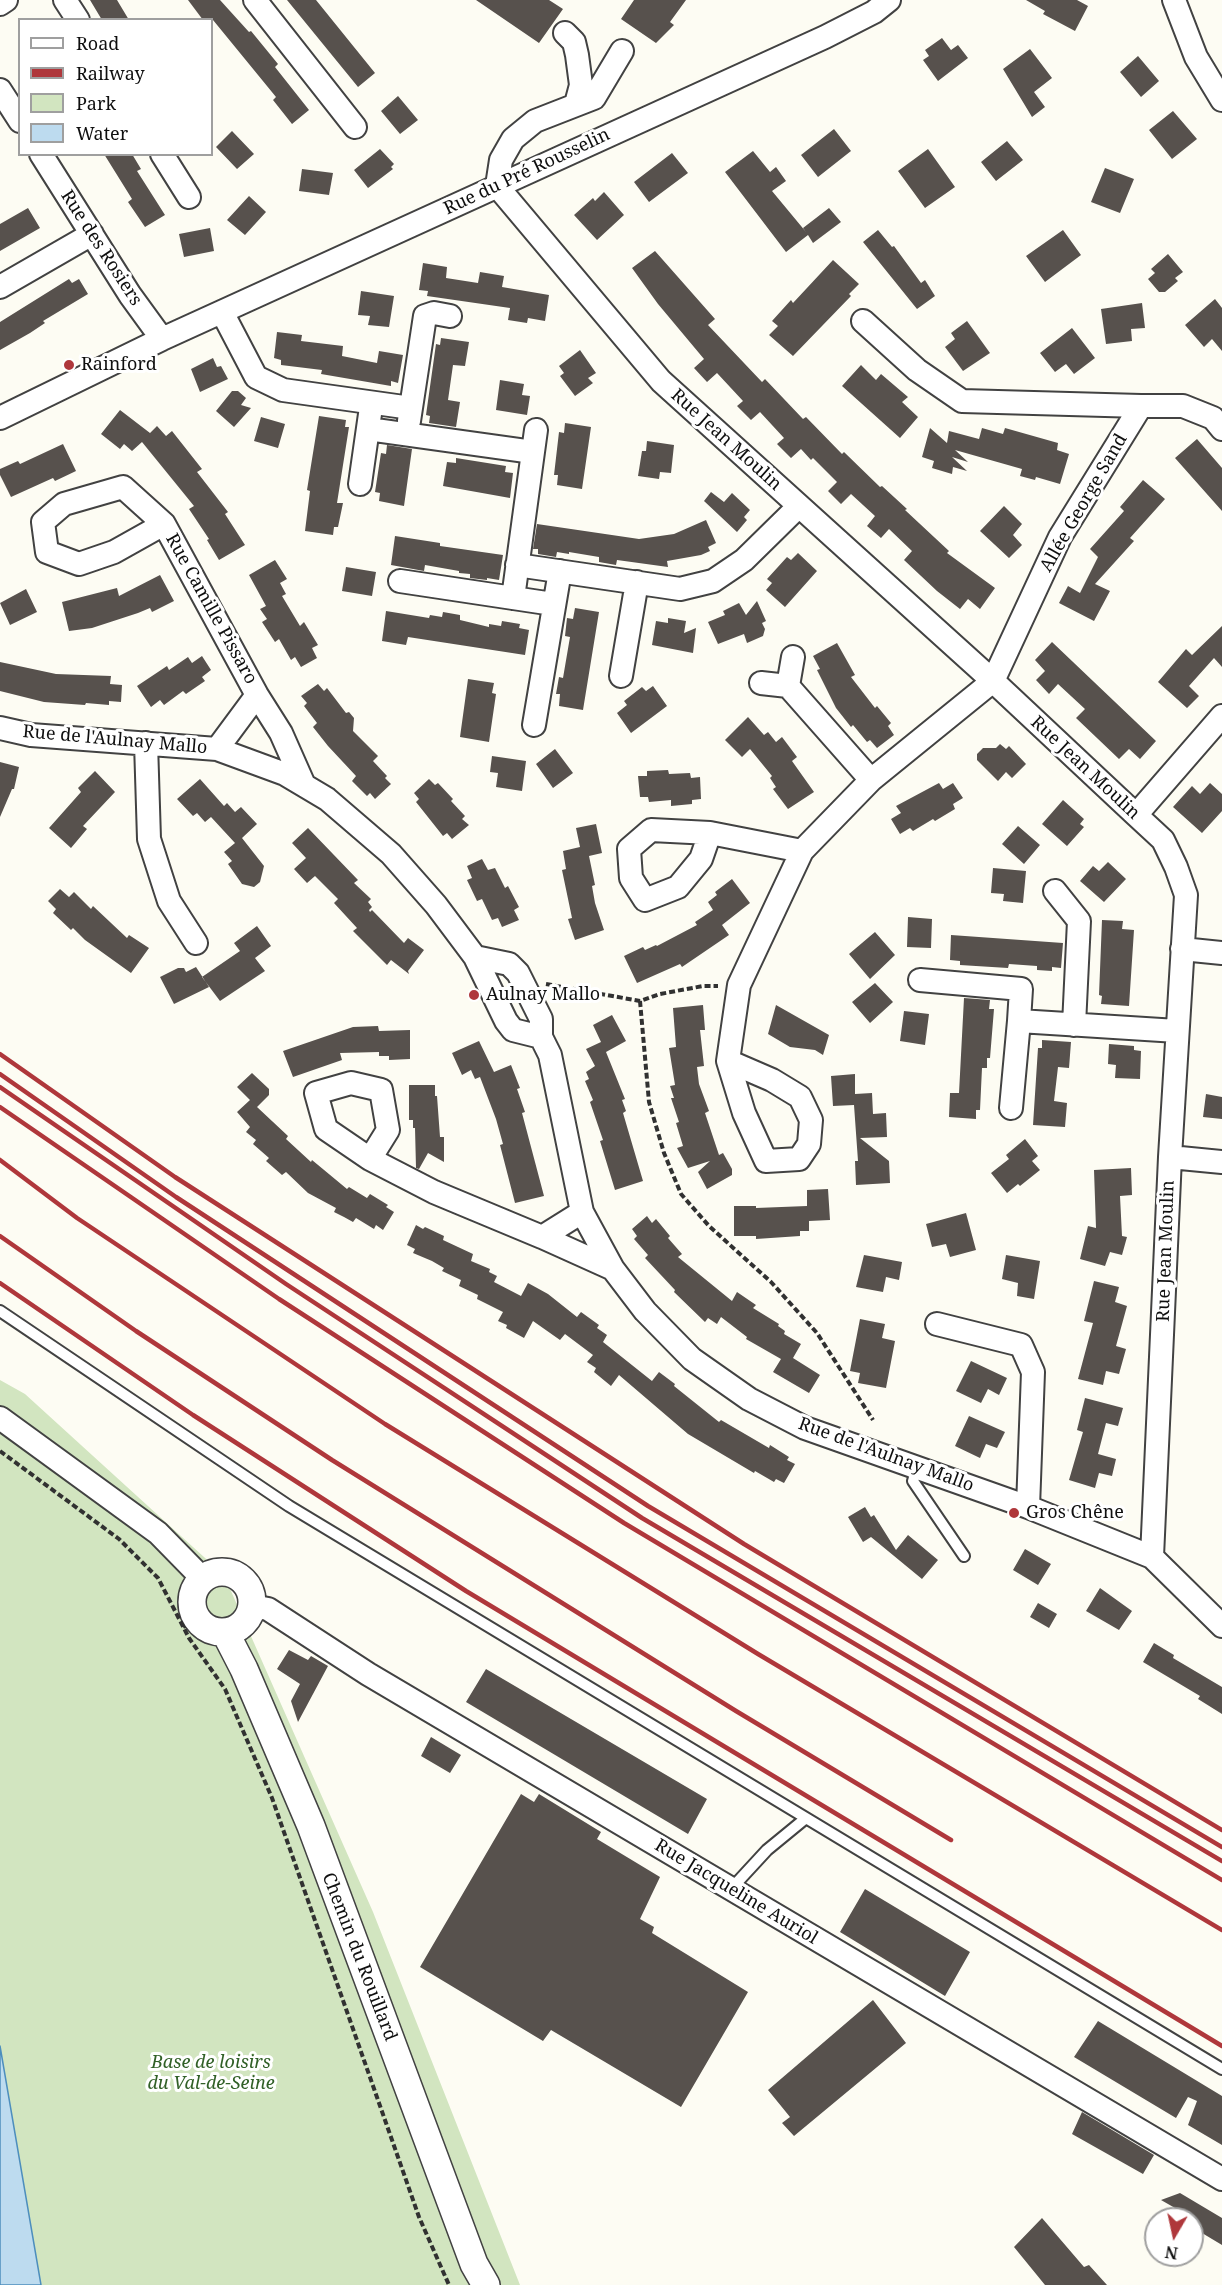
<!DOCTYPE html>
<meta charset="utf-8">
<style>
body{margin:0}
#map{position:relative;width:1222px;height:2285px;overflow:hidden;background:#fdfcf3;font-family:"Noto Serif",serif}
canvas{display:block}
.legend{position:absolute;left:18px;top:18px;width:195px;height:138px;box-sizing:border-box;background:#fff;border:2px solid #9f9f9f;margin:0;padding:8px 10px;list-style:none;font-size:18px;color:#0f0f0f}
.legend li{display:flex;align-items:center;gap:12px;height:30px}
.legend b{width:30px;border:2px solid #9f9f9f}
.north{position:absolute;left:1144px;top:2207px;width:60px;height:60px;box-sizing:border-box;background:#fff;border:2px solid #9f9f9f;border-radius:50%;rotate:189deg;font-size:16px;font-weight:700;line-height:24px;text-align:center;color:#0f0f0f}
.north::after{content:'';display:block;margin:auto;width:21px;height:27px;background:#af373b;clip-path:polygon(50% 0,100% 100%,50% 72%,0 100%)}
</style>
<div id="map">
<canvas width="1222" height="2285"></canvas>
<ul class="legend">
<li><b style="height:8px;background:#fff"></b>Road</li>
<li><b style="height:8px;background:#af373b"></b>Railway</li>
<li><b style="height:16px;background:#d2e5c0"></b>Park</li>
<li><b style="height:16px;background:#bddbef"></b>Water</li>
</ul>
<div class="north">N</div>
</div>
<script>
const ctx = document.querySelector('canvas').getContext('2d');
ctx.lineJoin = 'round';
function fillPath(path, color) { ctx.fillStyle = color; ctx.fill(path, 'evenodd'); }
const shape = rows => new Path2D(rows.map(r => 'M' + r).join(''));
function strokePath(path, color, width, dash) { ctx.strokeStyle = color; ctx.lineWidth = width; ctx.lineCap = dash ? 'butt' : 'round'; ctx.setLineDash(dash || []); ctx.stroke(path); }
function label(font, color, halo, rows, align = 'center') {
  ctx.font = font + ' "Noto Serif",serif'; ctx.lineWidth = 6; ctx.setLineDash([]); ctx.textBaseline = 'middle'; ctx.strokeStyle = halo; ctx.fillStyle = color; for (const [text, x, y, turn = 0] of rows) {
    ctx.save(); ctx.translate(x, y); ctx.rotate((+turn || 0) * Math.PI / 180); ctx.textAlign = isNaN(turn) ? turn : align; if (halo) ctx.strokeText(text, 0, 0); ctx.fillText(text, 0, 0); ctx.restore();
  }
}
fillPath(shape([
 [0,1380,25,1394,227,1578,231,1591,373,1912,520,2285,0,2285]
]), '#d2e5c0');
const water = shape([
 [0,2046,41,2285,0,2285,0,2046]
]);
fillPath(water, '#bddbef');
strokePath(water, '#4d8ebd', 1.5);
fillPath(shape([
 [90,0,117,0,129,20,102,20],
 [188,0,220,0,249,32,251,31,278,64,275,67,309,110,292,124,273,100,276,97,213,20,203,20],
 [287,0,316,0,375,73,358,87],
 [476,0,549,0,563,9,539,43],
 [634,0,686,0,670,22,674,25,656,43,621,19],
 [1026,0,1077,0,1088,6,1075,31,1043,14,1045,11],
 [942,38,951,50,958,45,968,58,938,81,923,60,929,56,925,50],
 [1030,49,1052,78,1034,92,1045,107,1032,117,1003,69],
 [1138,56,1159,81,1141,97,1120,72],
 [398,96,418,120,400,134,381,111],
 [1173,111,1197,139,1172,159,1149,130],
 [834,129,851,151,818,177,801,155],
 [232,131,254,154,237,169,216,147],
 [1007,141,1023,160,996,181,981,162],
 [380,149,394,164,391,167,393,169,368,188,354,170],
 [928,149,955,187,925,208,898,171],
 [753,151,770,172,776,167,786,181,772,191,806,232,803,228,829,208,841,222,813,243,808,235,786,252,725,172],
 [672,153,688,173,649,202,634,182],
 [104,154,132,154,141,169,137,171,165,215,145,227,128,202,132,199],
 [1105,168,1134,179,1120,213,1091,202],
 [302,169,333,173,329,195,299,191],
 [604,192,624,215,597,240,574,215,593,198,595,201],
 [249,196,266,212,245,235,227,220],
 [28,208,40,228,0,251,0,224],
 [210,228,214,251,184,257,179,234],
 [878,230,892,247,894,246,921,283,925,280,935,296,917,309,863,242],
 [1063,230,1081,255,1045,282,1026,256],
 [655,251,715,319,708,325,762,382,765,379,803,419,806,417,842,454,844,452,880,487,882,486,907,509,905,510,949,551,947,553,995,588,980,609,968,599,960,609,937,591,904,560,912,551,889,529,881,538,867,526,875,516,851,494,841,504,828,491,837,482,813,458,811,460,801,449,791,458,777,444,784,438,760,412,751,420,737,406,743,401,717,373,707,382,694,368,704,359,658,304,632,268],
 [1168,254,1183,272,1175,278,1178,281,1165,292,1159,292,1148,279,1155,273,1151,269],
 [833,260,859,284,849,294,851,296,793,356,769,335,778,326,772,321,791,300,793,303],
 [423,263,447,267,446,278,478,283,480,272,504,276,502,287,549,295,545,321,528,318,527,323,508,320,510,308,427,296,428,291,419,290],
 [69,279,72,283,79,279,88,294,43,321,45,323,30,333,0,350,0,322],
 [361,291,394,296,389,327,368,325,370,316,358,315],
 [1215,299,1222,308,1222,351,1212,339,1204,347,1185,325],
 [1142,303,1145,328,1131,329,1132,341,1106,344,1101,309],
 [967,321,990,353,963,371,945,347,955,339,951,333],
 [1072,328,1095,358,1074,374,1066,364,1055,372,1040,353],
 [277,332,302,335,301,341,343,346,342,356,377,363,379,351,403,355,398,383,391,381,391,386,321,374,322,370,281,365,281,360,274,358],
 [441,338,469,342,465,366,453,365,448,400,460,402,456,427,429,423,430,416,426,415,436,344,440,345],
 [580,350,596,373,588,378,593,383,575,396,560,376,564,373,559,366],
 [213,358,217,367,221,366,228,379,200,392,191,369],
 [861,365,876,380,881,374,908,397,902,402,918,417,900,438,842,386],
 [500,380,524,384,522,395,530,396,527,415,496,410],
 [232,391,238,391,246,398,241,405,251,408,234,427,216,411],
 [120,410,150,433,157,426,166,436,172,431,202,469,197,472,228,512,225,514,245,545,219,560,207,540,209,539,189,509,194,506,142,442,132,451,124,444,120,449,101,434],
 [319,416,346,420,345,427,349,427,337,503,343,503,338,527,334,527,333,535,305,531,310,491,307,490],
 [261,417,285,424,278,448,254,441],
 [565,423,591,427,582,489,557,485,558,475,554,475,559,432,564,433],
 [930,428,947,443,949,431,979,439,982,428,1003,434,1005,428,1058,443,1057,450,1069,454,1060,484,1036,477,1035,480,1020,476,1022,469,955,450,968,462,952,457,967,471,953,467,952,474,932,468,934,461,922,457],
 [1197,439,1222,468,1222,511,1175,458],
 [647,441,674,445,671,473,660,472,659,479,638,476,642,451,646,451],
 [63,444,76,471,55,481,53,478,11,497,0,475,0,469,18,461,20,464],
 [387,445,412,449,404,506,379,501,380,493,375,492,381,453,386,454],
 [456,458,506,466,505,472,513,473,510,498,443,486,447,462,456,463],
 [1143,480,1165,499,1130,538,1134,541,1095,584,1110,591,1094,621,1059,603,1068,586,1080,593,1098,557,1090,549,1124,511,1120,507],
 [711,492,724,502,732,493,750,510,744,517,747,520,737,532,704,501],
 [1004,506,1022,524,1013,535,1022,545,1009,558,980,531],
 [706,520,716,543,708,547,710,551,701,555,667,561,668,567,617,560,616,565,599,562,599,557,569,552,569,554,557,552,556,557,538,554,538,549,533,549,537,524,639,539,674,534],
 [395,536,440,543,440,546,503,555,499,580,487,578,487,580,470,578,470,574,459,573,459,571,425,565,424,571,391,565],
 [798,553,817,571,785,607,766,590,772,583,767,579,787,557,791,560],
 [275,560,287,579,280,583,286,594,282,596,300,626,304,622,318,645,312,648,317,658,301,667,295,657,291,660,279,639,275,642,262,622,267,619,260,609,266,606,249,575],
 [346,567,376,572,372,596,342,591],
 [160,575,174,601,152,612,150,608,138,613,92,628,69,631,62,602,117,588,119,596],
 [26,589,37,612,10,625,0,603],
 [757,601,766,621,762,623,765,629,763,636,747,643,744,634,718,644,708,622,725,615,723,611,739,603,746,615],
 [575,608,599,612,583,710,559,706,560,694,556,694,559,677,563,678,570,637,565,636,567,618,573,619],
 [386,611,429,618,430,615,442,617,443,612,460,615,460,620,489,627,489,624,501,626,502,621,520,624,519,628,529,630,525,655,408,637,406,645,382,641],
 [668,618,686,621,684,633,696,628,693,653,652,645,656,621,668,623],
 [1222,626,1222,667,1214,658,1189,686,1199,696,1187,708,1158,682,1186,649,1192,655],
 [1052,642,1156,741,1140,759,1129,749,1119,759,1076,718,1085,709,1058,684,1049,694,1036,680,1045,671,1035,660],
 [837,643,855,675,851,677,875,708,877,706,891,723,888,726,894,735,877,748,870,740,867,742,853,725,851,727,836,708,817,670,820,669,813,656],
 [202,656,211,670,202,677,205,681,186,694,183,691,164,705,160,700,151,707,137,686,167,666,169,670,188,657,192,663],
 [0,662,56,674,111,676,110,684,122,685,121,702,109,701,109,705,86,703,85,705,44,702,0,691],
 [468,679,494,683,492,693,496,694,489,742,460,737],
 [318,684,324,691,327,688,346,713,349,712,354,718,353,731,378,756,373,761,387,776,385,778,391,784,375,799,370,793,367,796,352,781,356,776,328,746,313,727,317,723,304,706,307,703,301,696],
 [653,686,667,706,631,733,617,713,627,705,624,701,642,687,646,691],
 [748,717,764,735,768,732,776,742,782,737,797,757,792,761,814,792,788,809,773,789,776,787,770,778,772,776,750,749,742,757,725,740],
 [1000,744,1006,749,1009,746,1026,764,1012,778,1006,772,998,781,977,760,977,754,983,748,996,748],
 [555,749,573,773,553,788,536,764],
 [492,756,526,761,522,791,496,787,498,773,490,772],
 [0,762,19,767,14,789,12,789,0,817],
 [668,770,669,774,690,773,691,778,700,777,701,799,692,800,692,804,671,806,671,800,649,802,648,797,640,797,638,776,647,776,647,771],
 [95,771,115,792,83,826,87,829,71,848,49,828,81,792,78,788],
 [200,779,224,806,227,803,235,812,241,807,257,824,242,838,264,866,260,882,254,887,242,884,228,864,232,861,224,852,235,843,211,817,205,822,197,813,193,816,177,799],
 [429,779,435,785,438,783,453,799,451,801,465,816,462,819,469,825,452,839,447,833,443,836,416,802,419,799,414,793],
 [939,783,943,789,953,783,963,798,953,804,955,809,935,821,933,819,913,831,910,828,900,834,891,819,901,813,896,806],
 [1210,783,1222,794,1222,811,1202,833,1173,807,1192,786,1200,794],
 [1063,800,1084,819,1080,824,1084,827,1067,846,1042,824],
 [596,824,602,853,589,856,595,885,592,886,595,903,604,930,575,940,568,919,572,918,562,870,566,869,563,851,580,847,576,828],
 [1018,826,1040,845,1024,864,1002,844],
 [308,828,358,880,354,883,371,899,368,902,372,907,369,910,370,912,372,910,404,943,408,938,424,950,408,971,409,974,391,960,387,965,353,931,357,928,334,903,338,899,315,876,307,883,294,869,306,858,292,843],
 [482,859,488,870,495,868,505,888,508,886,519,907,514,910,519,920,502,927,498,918,492,920,482,899,477,901,467,880,472,878,467,866],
 [1108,862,1126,879,1104,902,1080,881,1093,866,1099,871],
 [993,868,1026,871,1023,903,1003,901,1004,894,991,893],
 [732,879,750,903,722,925,729,935,682,967,680,964,637,983,624,956,643,947,645,950,656,945,657,946,697,925,695,922,713,910,708,902,717,895,715,892],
 [60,889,69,897,74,892,91,909,93,906,127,938,129,935,149,948,131,973,85,940,73,928,71,930,53,913,56,909,48,901],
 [908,917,932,919,931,948,907,947],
 [1102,920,1123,921,1122,929,1134,930,1129,1006,1101,1004,1102,996,1099,995],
 [257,926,271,946,255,958,265,971,220,1001,202,977,240,951,234,943],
 [875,932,895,955,870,979,849,954],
 [951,935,1063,943,1061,968,1052,967,1052,971,1037,970,1037,966,1009,964,1008,968,960,965,960,961,950,960],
 [196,967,209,987,174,1004,160,977,178,968,184,968,186,972],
 [875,983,893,1002,870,1023,852,1002],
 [964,998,990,1000,989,1009,994,1009,990,1058,987,1058,987,1068,982,1068,980,1110,976,1110,976,1119,949,1117,950,1093,959,1093],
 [703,1005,705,1030,700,1030,704,1066,697,1067,699,1084,709,1111,705,1113,719,1155,723,1153,732,1169,732,1175,707,1189,698,1172,710,1161,688,1168,677,1148,683,1146,676,1123,679,1122,671,1098,674,1098,670,1086,675,1085,669,1048,676,1047,673,1008],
 [776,1005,829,1035,823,1055,815,1050,790,1047,768,1034],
 [904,1011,929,1014,925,1045,900,1041],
 [612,1015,626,1041,606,1052,625,1099,622,1100,626,1111,623,1113,643,1181,615,1190,600,1141,603,1140,590,1102,593,1100,585,1081,589,1079,586,1072,595,1066,586,1049,601,1042,593,1025],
 [378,1026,379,1031,410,1030,410,1059,389,1060,389,1056,379,1056,379,1052,340,1053,342,1060,293,1077,283,1051,353,1027],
 [1042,1040,1071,1042,1069,1068,1058,1067,1054,1101,1067,1103,1065,1127,1033,1125,1038,1048,1042,1048],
 [479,1041,494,1072,511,1065,520,1088,517,1089,525,1112,522,1113,544,1196,515,1203,500,1145,503,1144,496,1119,480,1077,475,1079,471,1070,462,1075,452,1053],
 [1109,1044,1134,1046,1134,1050,1141,1051,1140,1079,1115,1078,1116,1065,1108,1064],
 [252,1073,269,1089,269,1095,257,1107,288,1136,286,1139,311,1162,312,1160,347,1189,349,1187,367,1198,370,1194,388,1205,386,1207,394,1212,383,1230,376,1225,374,1229,356,1218,353,1222,344,1217,334,1212,336,1208,308,1193,286,1172,282,1175,266,1161,269,1158,253,1144,256,1140,246,1132,250,1127,237,1112,250,1100,237,1087],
 [855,1074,855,1094,872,1093,873,1114,886,1113,887,1137,860,1138,889,1161,890,1183,856,1185,855,1161,858,1161,854,1105,833,1106,831,1076],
 [409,1085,435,1085,435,1096,437,1096,440,1137,444,1137,444,1162,428,1153,419,1169,416,1168,415,1128,413,1128,413,1120,409,1120],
 [1206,1094,1222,1097,1222,1119,1203,1117],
 [1025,1139,1038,1156,1032,1161,1040,1170,1020,1186,1018,1184,1007,1193,991,1173,1009,1159,1006,1155],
 [1131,1168,1132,1195,1120,1196,1122,1236,1127,1237,1122,1255,1110,1252,1105,1266,1080,1259,1088,1226,1096,1228,1094,1170],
 [828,1189,830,1220,809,1221,809,1231,800,1231,800,1236,756,1239,756,1236,734,1236,734,1206,756,1206,756,1208,807,1206,807,1190],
 [966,1213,976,1250,950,1257,946,1244,932,1247,926,1224],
 [647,1216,652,1223,656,1219,670,1236,668,1238,682,1254,678,1257,732,1301,737,1292,756,1305,753,1308,779,1324,778,1326,785,1331,784,1334,801,1344,793,1358,820,1375,809,1393,773,1372,781,1359,746,1339,747,1337,721,1317,717,1324,708,1318,705,1322,674,1292,675,1290,645,1258,648,1255,634,1239,637,1236,632,1229],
 [416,1225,423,1229,425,1227,444,1236,443,1240,473,1254,471,1261,490,1269,489,1272,497,1276,494,1282,521,1296,528,1283,548,1294,577,1317,581,1312,599,1325,597,1328,607,1335,603,1342,652,1381,659,1372,675,1384,674,1386,719,1422,721,1420,769,1448,770,1445,789,1457,787,1460,795,1464,784,1483,776,1479,774,1482,755,1471,754,1473,688,1434,619,1375,611,1386,594,1372,596,1368,587,1362,593,1355,565,1334,560,1340,533,1321,524,1338,506,1328,507,1325,498,1321,503,1312,477,1299,478,1295,459,1286,461,1280,442,1271,444,1268,432,1261,413,1253,415,1249,407,1245],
 [864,1255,902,1262,899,1280,886,1277,883,1292,856,1287],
 [1006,1255,1040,1261,1034,1299,1017,1296,1018,1283,1002,1279],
 [1094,1281,1119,1287,1115,1302,1127,1306,1116,1346,1126,1349,1119,1374,1106,1371,1103,1385,1078,1379,1093,1323,1084,1321],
 [860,1319,885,1324,882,1338,895,1341,886,1388,858,1383,860,1373,850,1371],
 [971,1361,1007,1378,999,1395,988,1389,981,1403,956,1391],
 [1085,1398,1123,1408,1118,1426,1106,1423,1098,1454,1116,1459,1112,1476,1099,1473,1095,1488,1069,1480,1083,1432,1077,1430],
 [969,1416,1005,1432,997,1448,986,1444,980,1458,955,1446],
 [865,1507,871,1517,874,1515,896,1550,908,1535,938,1560,922,1579,871,1537,863,1542,848,1517],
 [1025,1549,1051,1564,1038,1585,1013,1570],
 [1100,1588,1132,1611,1119,1630,1086,1611],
 [1038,1603,1057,1614,1049,1628,1030,1617],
 [1154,1643,1174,1655,1173,1658,1222,1687,1222,1714,1198,1699,1200,1696,1143,1662],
 [289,1650,308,1660,311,1656,328,1666,298,1722,291,1701,300,1684,277,1669],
 [486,1669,707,1799,688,1834,466,1702],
 [431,1737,461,1755,450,1773,421,1756],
 [521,1794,534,1802,539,1794,601,1832,597,1839,660,1877,640,1919,654,1927,652,1933,748,1992,681,2107,551,2030,543,2041,420,1967],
 [865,1889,970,1952,945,1996,840,1932],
 [873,2000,906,2043,794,2136,782,2123,790,2117,768,2090],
 [1098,2021,1222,2096,1222,2145,1188,2125,1197,2101,1188,2097,1176,2118,1074,2057],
 [1082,2112,1154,2155,1143,2174,1072,2134],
 [1180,2193,1222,2218,1222,2245,1192,2227,1192,2219,1170,2219,1175,2208,1161,2200],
 [1042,2218,1084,2267,1089,2265,1107,2285,1045,2285,1014,2247]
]), '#57514d');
const service = shape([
 [0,1311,289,1506,806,1818,767,1850,731,1889],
 [917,1467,913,1481,964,1556],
 [806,1818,1222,2069]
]);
const minor = shape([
 [65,0,78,20],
 [255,0,355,127],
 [1174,0,1196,57,1222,100],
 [0,4,6,0],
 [565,33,574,42,577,55,581,85,576,104],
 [622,51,594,98,535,121,513,139,501,160,497,186,661,381,993,681,1136,815,1163,840,1176,867,1186,895,1170,1157,1152,1557],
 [0,90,20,121],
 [41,154,130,295,162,339],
 [162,154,189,197],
 [0,287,92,234],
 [222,312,256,377,283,390,411,408],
 [863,321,917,370,962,401,1141,406],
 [0,418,162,339,825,37,874,12,889,0],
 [409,421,425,316,434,313,450,316],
 [368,429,533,452],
 [360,484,370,414],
 [164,524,114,552,79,564,47,552,43,522,64,504,123,487,164,524,257,695,281,733,304,785],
 [517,565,680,589,713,581,744,560,799,506],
 [400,581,553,604],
 [513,598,536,430],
 [621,676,637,582],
 [761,683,788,686,871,780],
 [788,686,793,657],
 [534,725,560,571],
 [0,728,31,735,217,749,285,774,327,799,391,854,436,905,475,957,506,1021,513,1030,541,1037],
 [146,743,149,839,169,901,196,943],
 [217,749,257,695],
 [1136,815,1222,716],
 [710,833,701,859,678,887,645,900,631,878,629,849,651,830,710,833,802,851],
 [1055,891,1079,921,1074,1025],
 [1182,949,1222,953],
 [475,957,509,964,518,973,541,1019,541,1037,550,1055,582,1212,613,1269,645,1311,692,1359,749,1399,805,1428,1028,1507,1152,1557,1222,1626],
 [920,980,1021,989,1019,1021],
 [728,1061,772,1080,800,1097,811,1120,809,1144,799,1159,766,1161,744,1113,728,1061,739,985,802,851,871,780,993,681,1060,537,1141,406,1183,406,1213,418,1222,429],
 [1011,1108,1019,1021,1177,1031],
 [1170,1157,1222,1162],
 [370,1159,388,1130,381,1090,351,1083,316,1093,326,1129,370,1159,434,1192,542,1237,582,1212],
 [542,1237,613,1269],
 [937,1324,1021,1345,1033,1372,1028,1507],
 [0,1418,158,1533,203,1579],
 [252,1606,268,1609,368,1674,1222,2179]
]);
const tertiary = shape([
 '192 1602a30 30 0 1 1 60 0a30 30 0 1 1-60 0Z',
 [225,1632,244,1669,311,1826,474,2264,486,2285]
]);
strokePath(service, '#424242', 14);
strokePath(minor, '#424242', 26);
strokePath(tertiary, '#424242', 30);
strokePath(shape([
 [546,984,640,1001,660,994,703,986,718,986],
 [640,1001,649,1102,664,1153,681,1194,709,1226,771,1282,817,1333,873,1420],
 [0,1451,119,1539,158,1578,189,1638,225,1689,272,1798,419,2217,449,2285],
 [183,1627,197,1618]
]), '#313131', 4, [6, 3]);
strokePath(service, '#fff', 10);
strokePath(minor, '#fff', 22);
strokePath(tertiary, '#fff', 27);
strokePath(shape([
 [0,1054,175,1177,744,1544,1222,1830],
 [0,1074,176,1197,648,1506,1222,1847],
 [0,1087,286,1284,642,1518,1222,1861],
 [0,1107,279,1299,624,1523,1222,1880],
 [0,1160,77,1218,385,1424,758,1654,1222,1930],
 [0,1236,136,1331,332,1460,736,1711,951,1840],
 [0,1283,193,1415,466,1591,1222,2046]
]), '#af373b', 4.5);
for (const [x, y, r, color] of [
 [69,365,6,"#af373b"],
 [474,995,6,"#af373b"],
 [1014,1513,6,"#af373b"]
]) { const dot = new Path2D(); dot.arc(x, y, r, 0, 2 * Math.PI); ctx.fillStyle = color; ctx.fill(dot); strokePath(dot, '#fff', 2); }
label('18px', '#0f0f0f', '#fff', [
 ["Rue du Pré Rousselin",527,172,-25],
 ["Rue des Rosiers",101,248,57],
 ["Rue Jean Moulin",726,440,42],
 ["Allée George Sand",1084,503,-60],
 ["Rue Camille Pissaro",211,609,61],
 ["Rue de l'Aulnay Mallo",115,740,5],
 ["Rue Jean Moulin",1085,768,43],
 ["Rue Jean Moulin",1166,1251,-88],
 ["Rue de l'Aulnay Mallo",886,1455,20],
 ["Rue Jacqueline Auriol",736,1892,31],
 ["Chemin du Rouillard",359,1957,69]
]);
label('18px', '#0f0f0f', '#fff', [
 ["Rainford",81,365],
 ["Aulnay Mallo",486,995],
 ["Gros Chêne",1026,1513]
], 'left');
label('italic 18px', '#316027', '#fff', [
 ["Base de loisirs",211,2063],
 ["du Val-de-Seine",211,2084]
]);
</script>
